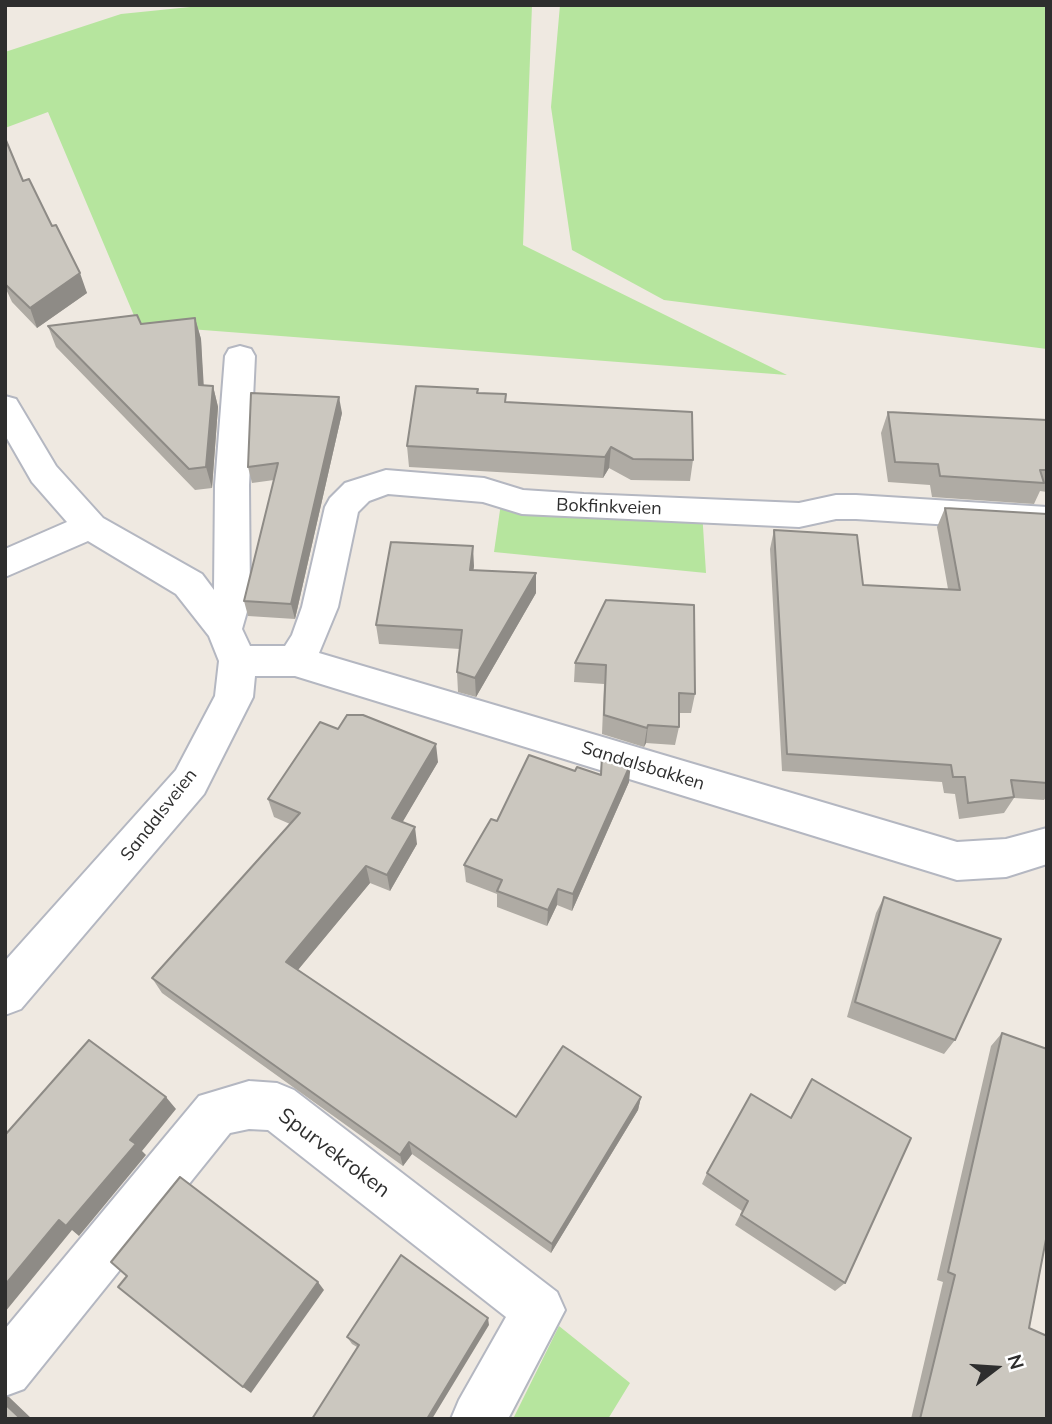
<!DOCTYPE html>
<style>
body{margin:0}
#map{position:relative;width:1052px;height:1424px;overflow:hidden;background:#efe9e1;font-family:Mulish,sans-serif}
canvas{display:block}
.frame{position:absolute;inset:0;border:7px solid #2e2e2e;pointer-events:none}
.north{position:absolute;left:961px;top:1333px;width:70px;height:70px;-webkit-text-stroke:5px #fff;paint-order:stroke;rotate:73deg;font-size:19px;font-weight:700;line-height:28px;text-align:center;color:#2e2e2e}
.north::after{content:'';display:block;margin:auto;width:24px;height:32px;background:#2e2e2e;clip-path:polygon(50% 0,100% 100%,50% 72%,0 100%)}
</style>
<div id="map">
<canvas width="1052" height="1424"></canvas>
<div class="frame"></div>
<div class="north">N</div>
</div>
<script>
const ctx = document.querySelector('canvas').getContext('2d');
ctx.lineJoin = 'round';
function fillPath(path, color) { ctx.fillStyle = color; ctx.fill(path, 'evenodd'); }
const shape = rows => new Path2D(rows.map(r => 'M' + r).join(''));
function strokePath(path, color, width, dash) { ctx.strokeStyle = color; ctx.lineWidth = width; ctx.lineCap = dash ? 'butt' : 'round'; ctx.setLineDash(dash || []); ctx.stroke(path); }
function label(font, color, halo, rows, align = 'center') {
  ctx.font = font + ' Mulish,sans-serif'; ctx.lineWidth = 5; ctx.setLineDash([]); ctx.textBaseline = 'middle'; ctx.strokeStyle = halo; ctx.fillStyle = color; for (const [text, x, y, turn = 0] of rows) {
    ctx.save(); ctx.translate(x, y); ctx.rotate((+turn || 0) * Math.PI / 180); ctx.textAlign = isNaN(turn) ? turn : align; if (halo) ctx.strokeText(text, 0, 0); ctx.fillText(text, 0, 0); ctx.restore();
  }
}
fillPath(shape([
 [210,5,532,5,523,245,787,375,138,325,48,112,5,128,5,52,121,14],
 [560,5,1047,5,1047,349,664,300,572,250,551,107],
 [503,489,702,511,706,573,494,552],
 [559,1326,630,1383,608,1419,513,1419]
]), '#b6e59e');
const street = shape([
 [240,346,251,349,255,356,249,485,250,601,242,629,250,646,285,646,292,635,302,607,325,507,330,498,345,483,386,470,484,478,523,490,584,494,799,503,836,495,856,495,1047,507,1047,531,856,519,836,519,799,527,522,514,483,502,388,494,369,501,358,512,338,607,319,653,957,842,1006,839,1047,828,1047,864,1006,877,957,880,295,676,255,676,253,697,204,794,21,1009,5,1015,5,961,176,770,215,696,219,661,209,636,176,594,88,541,5,577,5,549,67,522,32,482,5,435,5,396,16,399,56,466,103,518,202,574,214,590,215,485,225,356,229,349,240,346],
 [249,1081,277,1083,294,1090,557,1292,565,1310,508,1419,451,1419,459,1400,506,1317,268,1130,249,1129,230,1133,24,1389,5,1396,5,1329,199,1096,249,1081]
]);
strokePath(street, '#b4b7c1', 4);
fillPath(street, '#fff');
fillPath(shape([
 [5,138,23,181,52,226,87,293,37,328,12,302,5,287],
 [195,318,201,339,203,385,213,386,218,407,212,488,195,490,56,347,48,326,141,324],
 [478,393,506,394,506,402,693,460,690,481,631,480,609,468,603,478,409,467,407,446],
 [888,412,1047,420,1047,492,1040,491,1034,504,932,497,930,485,888,482,881,433],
 [342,413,295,619,248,616,244,601,274,480,252,483,248,467],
 [945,508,1047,514,1047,796,1044,800,1014,798,1004,813,959,819,955,794,944,793,942,782,782,771,770,549,774,530,863,585,948,589,937,527],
 [474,566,473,570,536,573,536,593,476,697,458,692,457,672,460,649,379,644,376,625],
 [606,600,695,694,691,713,679,713,679,727,675,745,646,743,644,747,602,734,604,684,574,682,575,663],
 [338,729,438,762,402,822,417,844,390,891,370,883,298,970,516,1117,641,1097,638,1110,551,1253,412,1154,403,1166,162,993,152,978,290,824,274,817,268,799],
 [602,755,629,782,572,911,557,905,547,926,497,907,497,894,466,882,464,865,497,821,575,771,600,775],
 [884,897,955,1040,944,1054,847,1017,876,913],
 [1002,1033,1029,1328,1047,1419,911,1419,943,1282,937,1280,991,1046],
 [812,1079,845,1283,835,1291,735,1225,742,1211,702,1184,707,1173,790,1118],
 [489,1325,357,1347,352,1344,347,1337]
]), '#afaba4');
fillPath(shape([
 [80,273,87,293,37,328,30,308],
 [195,318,201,339,205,406,199,385],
 [213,386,218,407,212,488,206,467],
 [339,397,342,413,295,619,291,604],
 [611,447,609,468,603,478,605,457],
 [473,546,474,566,471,590,470,570],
 [536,573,536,593,476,697,475,678],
 [648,725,646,743,644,747,647,728],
 [436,744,438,762,395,835,392,818],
 [631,763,629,782,572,911,573,894],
 [415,827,417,844,390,891,387,875],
 [366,866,370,883,292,977,286,962],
 [558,889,557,905,547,926,548,910],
 [166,1097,176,1109,142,1151,146,1155,79,1236,72,1230,5,1312,5,1285,59,1220,130,1140],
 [641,1097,638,1110,551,1253,552,1244],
 [409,1142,412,1154,403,1166,400,1155],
 [318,1282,324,1290,251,1393,243,1387],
 [488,1318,489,1325,432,1419,427,1419],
 [5,1396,9,1397,32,1419,21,1419,5,1404]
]), '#8e8b86');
const building = shape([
 [5,138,23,181,29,179,52,226,56,225,80,273,30,308,5,284,5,138],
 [137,315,141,324,195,318,199,385,213,386,206,467,189,469,48,326,137,315],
 [416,386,478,389,477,393,506,394,505,402,692,412,693,460,633,459,611,447,605,457,407,446,416,386],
 [251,393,339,397,291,604,244,601,278,463,248,467,251,393],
 [888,412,1047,420,1047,470,1040,470,1044,483,940,476,938,464,895,462,888,412],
 [945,508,1047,514,1047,783,1011,780,1014,797,968,803,965,777,953,777,951,765,787,754,774,530,857,535,863,585,960,590,945,508],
 [391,542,473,546,470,570,536,573,475,678,457,672,462,630,376,625,391,542],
 [606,600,694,605,695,694,679,693,679,727,648,725,647,728,604,715,606,665,575,663,606,600],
 [347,715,363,715,436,744,392,818,415,827,387,875,366,866,286,962,516,1117,563,1046,641,1097,552,1244,409,1142,400,1155,152,978,300,813,268,799,320,722,338,729,347,715],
 [529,755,575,771,577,767,601,775,602,755,631,763,573,894,558,889,548,910,497,891,502,880,464,865,491,819,497,821,529,755],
 [884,897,1001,939,955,1040,855,1002,884,897],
 [1002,1033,1047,1049,1047,1234,1029,1328,1047,1336,1047,1419,920,1419,955,1275,948,1272,1002,1033],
 [89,1040,166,1097,130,1140,136,1144,66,1226,59,1220,5,1285,5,1135,89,1040],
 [812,1079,911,1138,845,1283,741,1215,748,1201,707,1173,751,1094,791,1118,812,1079],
 [180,1177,318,1282,243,1387,118,1287,127,1276,111,1262,180,1177],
 [401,1255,488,1318,427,1419,312,1419,359,1345,347,1337,401,1255],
 [5,1404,21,1419,5,1419,5,1404]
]);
fillPath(building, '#cbc7bf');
strokePath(building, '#8e8b86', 2);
label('18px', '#2e2e2e', '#fff', [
 ["Bokfinkveien",609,507,2],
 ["Sandalsbakken",643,766,17],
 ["Sandalsveien",159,815,-52]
]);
label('21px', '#2e2e2e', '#fff', [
 ["Spurvekroken",334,1153,37]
]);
</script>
